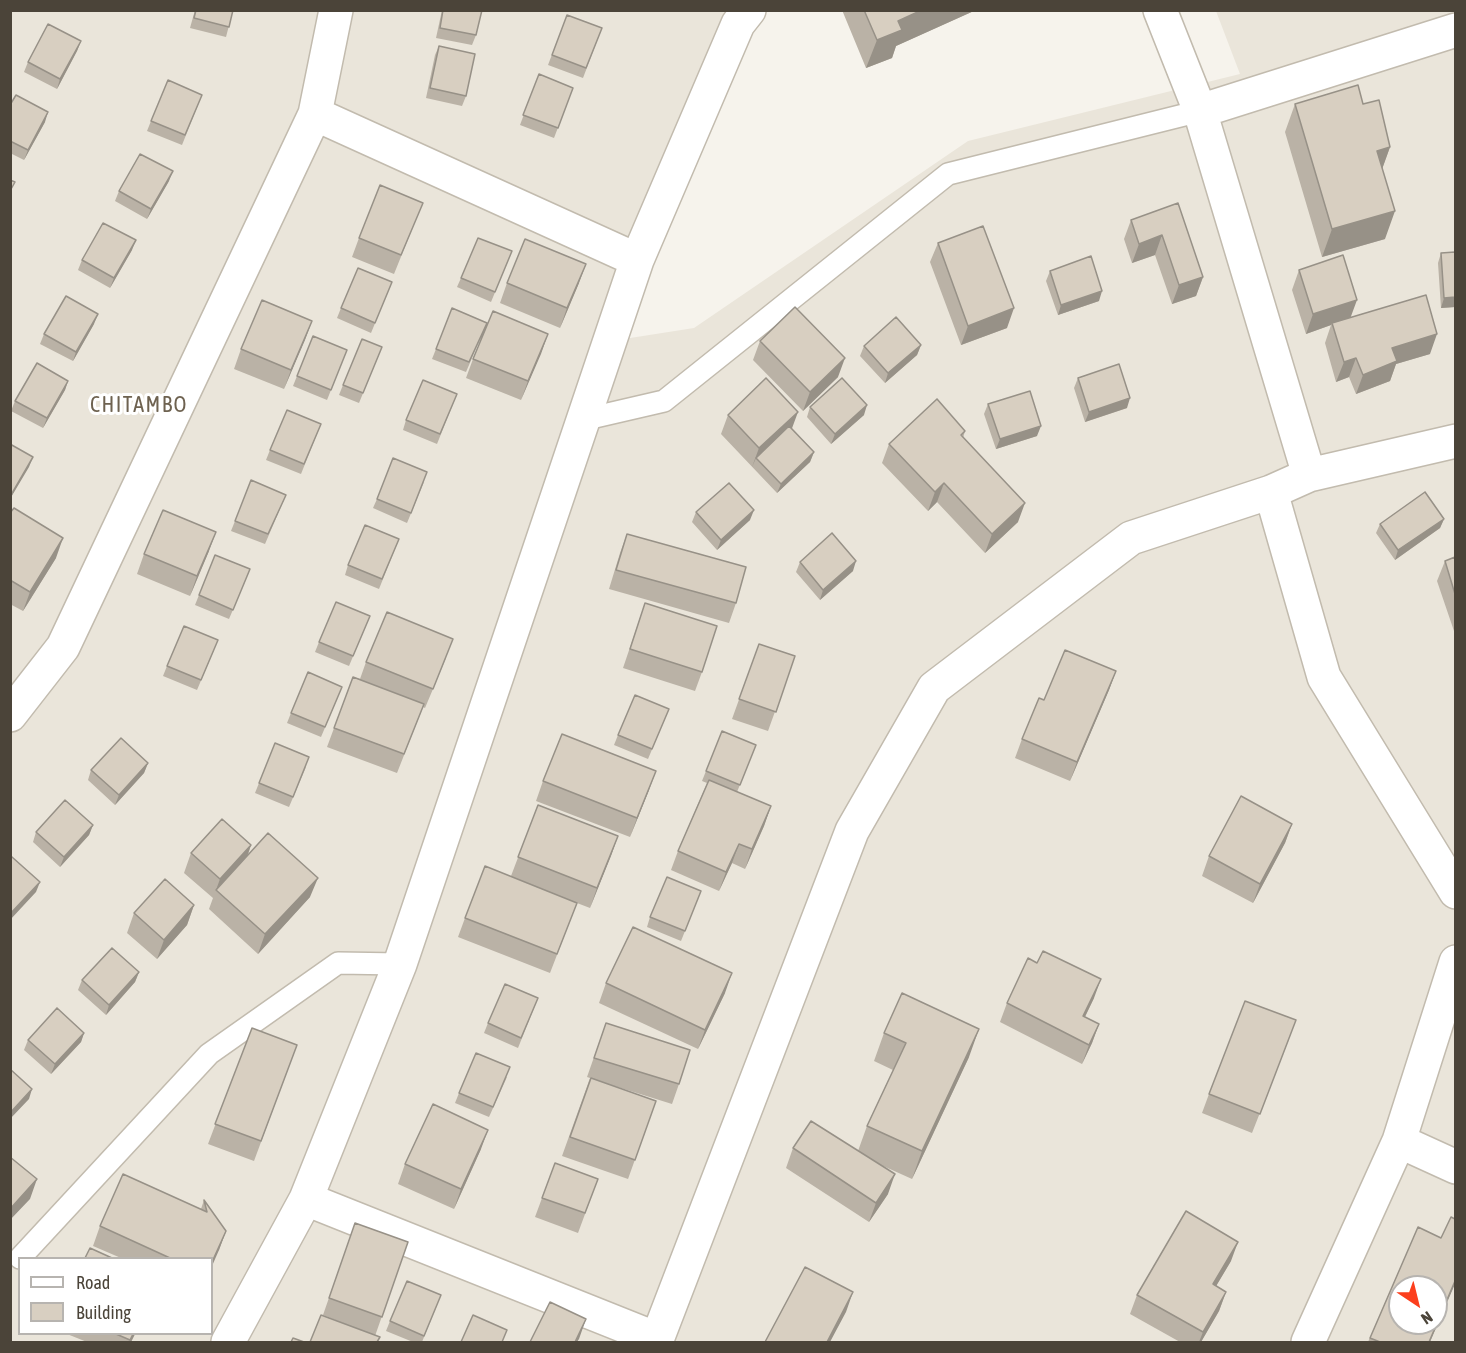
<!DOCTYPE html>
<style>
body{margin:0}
#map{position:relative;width:1466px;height:1353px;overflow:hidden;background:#f6f3ec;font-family:"Asap Condensed",sans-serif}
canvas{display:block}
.frame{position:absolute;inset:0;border:12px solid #4b4439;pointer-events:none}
.legend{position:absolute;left:18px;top:1257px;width:195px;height:78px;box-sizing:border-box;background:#fff;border:2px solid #b7b4b0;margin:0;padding:8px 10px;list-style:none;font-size:18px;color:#4b4439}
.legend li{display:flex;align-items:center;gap:12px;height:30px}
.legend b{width:30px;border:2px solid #b7b4b0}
.north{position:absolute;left:1388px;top:1275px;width:60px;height:60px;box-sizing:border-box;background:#fff;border:2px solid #b7b4b0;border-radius:50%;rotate:145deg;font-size:16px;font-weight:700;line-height:24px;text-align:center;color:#4b4439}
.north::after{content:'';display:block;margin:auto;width:21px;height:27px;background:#fc3f1d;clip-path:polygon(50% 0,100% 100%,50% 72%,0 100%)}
</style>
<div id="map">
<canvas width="1466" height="1353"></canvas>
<div class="frame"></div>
<ul class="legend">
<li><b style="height:8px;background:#fff"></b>Road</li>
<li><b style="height:16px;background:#d8cfc1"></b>Building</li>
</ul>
<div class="north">N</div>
</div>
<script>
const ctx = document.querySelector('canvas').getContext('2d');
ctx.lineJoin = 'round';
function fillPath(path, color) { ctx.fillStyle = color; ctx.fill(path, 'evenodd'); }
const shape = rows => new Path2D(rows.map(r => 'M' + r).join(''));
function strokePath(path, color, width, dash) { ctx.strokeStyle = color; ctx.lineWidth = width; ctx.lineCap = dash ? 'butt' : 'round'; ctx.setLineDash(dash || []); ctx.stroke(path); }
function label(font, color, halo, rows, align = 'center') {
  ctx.font = font + ' "Asap Condensed",sans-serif'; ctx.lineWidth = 6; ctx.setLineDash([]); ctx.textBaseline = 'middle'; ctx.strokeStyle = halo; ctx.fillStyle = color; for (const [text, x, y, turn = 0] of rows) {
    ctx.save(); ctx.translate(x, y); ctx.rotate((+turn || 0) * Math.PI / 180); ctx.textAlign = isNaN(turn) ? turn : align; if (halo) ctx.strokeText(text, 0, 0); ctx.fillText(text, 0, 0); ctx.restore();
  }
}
fillPath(shape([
 [10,11,748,11,611,341,694,328,968,141,1240,74,1216,11,1455,11,1455,1342,11,1342],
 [20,1258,212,1258,212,1334,20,1334],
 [1400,1287,1436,1287,1436,1323,1400,1323]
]), '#eae5da');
const service = shape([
 [582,420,664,401,948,174,1200,111],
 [20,1258,209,1054,338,963,400,964]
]);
const minor = shape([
 [1160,10,1200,111,1309,475],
 [1200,111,1456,30],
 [315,114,637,260],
 [1271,492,1324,677,1456,892],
 [10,715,63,647,315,114,336,10],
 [1399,1141,1456,1167],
 [306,1199,657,1339],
 [228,1342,306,1199,400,964,637,260,738,24,749,10],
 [656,1342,852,831,934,688,1131,538,1271,492,1309,475,1456,441],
 [1308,1342,1399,1141,1456,962]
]);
strokePath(service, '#c2bbae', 24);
strokePath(minor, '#c2bbae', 36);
strokePath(service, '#fff', 21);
strokePath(minor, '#fff', 33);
fillPath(shape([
 [195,10,233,10,226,37,190,28],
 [442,10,482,10,476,35,472,45,436,38],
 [842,10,976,10,896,46,892,58,866,68],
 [567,15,602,28,583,78,548,65],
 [81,41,77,51,57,89,24,72,28,62],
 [439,46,466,96,462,106,426,98,435,55],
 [539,74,573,88,554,138,520,125],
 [202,95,182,145,147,131,151,121],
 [1295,104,1363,104,1390,147,1382,169,1385,239,1322,257,1285,132],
 [10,105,45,122,24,160,10,153],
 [169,181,147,219,115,201,119,191],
 [1178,203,1203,277,1196,296,1172,304,1155,255,1132,263,1124,239,1131,220],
 [415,222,394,274,352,257,359,238],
 [938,243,1007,328,961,345,930,262],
 [132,250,110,288,78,270,82,260],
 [1455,252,1455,307,1441,308,1438,263,1441,253],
 [508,261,491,302,457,287,461,278],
 [1299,270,1351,318,1430,354,1396,364,1390,381,1356,394,1349,377,1336,382,1325,343,1331,325,1306,334,1292,290],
 [1050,271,1099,301,1058,315,1046,281],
 [507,283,579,283,560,328,500,303],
 [388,292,371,333,337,318,341,308],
 [312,321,284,389,234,369,241,349],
 [487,323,466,372,432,359,436,349],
 [94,324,73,361,40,344,44,334],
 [548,334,521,400,466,378,473,359],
 [760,341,838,377,803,411,753,360],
 [921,345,917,355,885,383,860,356,864,346],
 [382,347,359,403,339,395,343,385],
 [347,350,327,400,293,386,297,376],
 [1078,378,1127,408,1085,422,1074,388],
 [68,381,65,390,43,428,11,411,15,401],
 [457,394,437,444,403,430,406,420],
 [988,404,1037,436,996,449,984,414],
 [810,407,864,415,831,444,807,417],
 [728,415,792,428,814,452,810,462,777,493,721,434],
 [321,424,301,474,266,460,270,450],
 [965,431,963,438,1018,522,985,553,937,502,928,511,882,463,889,444],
 [424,482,407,523,373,508,377,499],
 [286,495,265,544,231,531,235,521],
 [696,512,750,520,717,550,692,522],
 [10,513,56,558,23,611,10,604],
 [1444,519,1440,528,1395,560,1376,533,1380,524],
 [627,534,736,603,729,623,609,589,620,553],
 [399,539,379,589,345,575,348,565],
 [209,551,190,596,137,574,144,554],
 [1455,557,1455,634,1437,581,1445,561],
 [800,562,853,571,820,600,796,572],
 [246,579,229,619,195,605,199,595],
 [645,603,702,672,695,691,623,668],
 [370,616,349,666,315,652,319,642],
 [759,644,795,656,768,731,732,719],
 [214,650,197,690,163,676,167,666],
 [446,658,425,708,423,707,397,773,327,747,353,677,360,679,366,662],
 [1116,671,1109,690,1070,781,1015,758,1022,739],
 [338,697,321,737,287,723,291,713],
 [669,709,648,759,614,745,618,735],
 [756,745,737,792,771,806,764,826,745,869,732,863,719,891,671,870,678,851,707,783,702,781,706,771],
 [148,763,144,773,115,805,88,780,91,770],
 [306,767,289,807,255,793,259,783],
 [543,781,649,790,630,837,536,801],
 [538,805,618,836,590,908,577,903,550,973,458,937,465,918,511,876],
 [1292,824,1285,843,1253,903,1202,876,1209,856],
 [93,825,89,835,60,867,33,842,36,832],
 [251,845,248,855,310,897,258,954,209,909,213,898,184,873,191,853],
 [701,891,681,941,647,927,650,917],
 [194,905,187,925,157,959,127,933,134,913],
 [1037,963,1094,998,1085,1017,1099,1024,1092,1043,1082,1064,1000,1022,1007,1003],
 [139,972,135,982,106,1015,78,990,82,980],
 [606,983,725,993,698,1049,599,1003],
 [538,998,518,1048,484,1033,488,1023],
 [606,1023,679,1084,672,1104,608,1084,656,1101,628,1179,562,1156,590,1078,587,1077],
 [252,1028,297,1045,254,1161,208,1144],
 [84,1033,81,1042,51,1074,24,1050,28,1040],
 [884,1033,969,1057,912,1179,881,1165,888,1194,869,1222,786,1168,793,1148,858,1151,867,1126,893,1070,874,1061],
 [1289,1039,1252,1133,1202,1113,1209,1094],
 [507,1077,489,1117,455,1103,459,1093],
 [481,1149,454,1209,398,1184,405,1164],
 [555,1163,598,1179,578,1233,535,1217],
 [204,1200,226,1231,219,1250,212,1258,121,1258,93,1246,100,1226,201,1209],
 [355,1223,408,1242,375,1336,323,1315],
 [1418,1227,1441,1238,1430,1342,1368,1342],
 [1231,1261,1216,1286,1226,1292,1219,1311,1201,1342,1180,1342,1130,1314,1137,1295],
 [437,1305,422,1342,413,1342,386,1331,390,1321],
 [67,1334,135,1334,131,1342,87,1342]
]), '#bab2a6');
fillPath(shape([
 [922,10,976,10,896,46,892,58,866,68,877,40,898,21],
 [81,41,77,51,57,89,60,79],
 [48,112,45,122,24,160,28,150],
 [1390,147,1380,175,1377,151],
 [173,171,169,181,147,219,151,209],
 [1395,211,1385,239,1322,257,1332,229],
 [1162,235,1155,255,1132,263,1139,244],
 [136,240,132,250,110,288,114,278],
 [586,264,579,283,560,328,567,308],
 [1203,277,1196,296,1172,304,1179,285],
 [1102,291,1099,301,1058,315,1061,305],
 [1455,297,1455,307,1441,308,1444,298],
 [1357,300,1350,319,1332,323,1331,325,1306,334,1313,314],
 [1014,308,1007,328,961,345,968,326],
 [98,314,94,324,73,361,76,352],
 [312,321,305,340,284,389,291,370],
 [548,334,541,354,521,400,528,381],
 [1437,334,1430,354,1396,364,1390,381,1356,394,1363,375,1392,348],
 [921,345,917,355,885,383,888,373],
 [845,358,838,377,803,411,810,392],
 [1356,358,1349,377,1336,382,1344,362],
 [68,381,65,390,43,428,47,418],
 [1130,398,1127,408,1085,422,1089,412],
 [867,405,864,415,831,444,835,434],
 [798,412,791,431,756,458,752,467,759,448],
 [1041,426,1037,436,996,449,1000,439],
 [814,452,810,462,777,493,781,484],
 [33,457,29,467,10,499,11,495],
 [944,483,937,502,928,511,935,492],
 [1025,503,1018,522,985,553,992,534],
 [754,510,750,520,717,550,721,540],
 [1444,519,1440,528,1395,560,1398,550],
 [216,532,209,551,190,596,197,576],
 [63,538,56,558,23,611,30,592],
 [856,561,853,571,820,600,823,590],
 [1116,671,1109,690,1070,781,1077,762],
 [148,763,144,773,115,805,119,795],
 [656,771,649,790,630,837,637,818],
 [771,806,764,826,745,869,752,849],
 [1292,824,1285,843,1253,903,1260,884],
 [93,825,89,835,60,867,64,857],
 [618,836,611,856,590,908,597,888],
 [739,844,732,863,719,891,726,872],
 [251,845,244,865,216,890,220,879],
 [318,878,310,897,258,954,265,934],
 [40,882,36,892,10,920,10,914],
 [194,905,187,925,157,959,164,940],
 [139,972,135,982,106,1015,109,1005],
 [732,973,725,993,698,1049,705,1030],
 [1101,979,1094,998,1076,1035,1083,1016],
 [1099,1024,1092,1043,1082,1064,1089,1045],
 [979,1029,969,1057,912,1179,922,1151],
 [84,1033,81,1042,51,1074,55,1064],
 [32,1089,29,1099,10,1119,10,1113],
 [488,1130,481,1149,454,1209,461,1189],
 [895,1174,888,1194,869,1222,876,1203],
 [37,1179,30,1199,10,1220,10,1209],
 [226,1231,219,1250,212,1266,212,1262],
 [1238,1242,1231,1261,1206,1303,1213,1284],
 [1455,1281,1455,1284,1430,1342,1429,1342],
 [853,1292,846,1312,830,1342,827,1342],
 [1226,1292,1219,1311,1201,1342,1199,1342,1203,1332],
 [586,1319,579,1339,577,1342,575,1342],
 [133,1334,135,1334,131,1342,129,1342]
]), '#979187');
const building = shape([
 [196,10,233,10,229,27,194,18,196,10],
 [443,10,482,10,476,35,440,28,443,10],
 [864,10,922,10,898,21,902,30,877,40,864,10],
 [567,15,602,28,586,68,552,55,567,15],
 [48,24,81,41,60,79,28,62,48,24],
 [439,46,475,54,466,96,430,88,439,46],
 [539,74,573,88,558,128,523,115,539,74],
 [168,80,202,95,185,135,151,121,168,80],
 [1358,85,1363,104,1379,100,1390,147,1377,151,1395,211,1332,229,1295,104,1358,85],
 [16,95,48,112,28,150,10,141,10,105,16,95],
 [140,154,173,171,151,209,119,191,140,154],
 [10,180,15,182,10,191,10,180],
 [380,185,423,203,401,255,359,238,380,185],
 [1178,203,1203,277,1179,285,1162,235,1139,244,1131,220,1178,203],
 [103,223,136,240,114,278,82,260,103,223],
 [983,226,1014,308,968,326,938,243,983,226],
 [478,238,512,251,495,292,461,278,478,238],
 [525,239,586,264,567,308,507,283,525,239],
 [1455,252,1455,297,1444,298,1441,253,1455,252],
 [1343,255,1357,300,1313,314,1299,270,1343,255],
 [1091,256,1102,291,1061,305,1050,271,1091,256],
 [358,268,392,282,375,323,341,308,358,268],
 [1426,295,1437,334,1392,348,1397,361,1363,375,1356,358,1344,362,1332,323,1426,295],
 [66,296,98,314,76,352,44,334,66,296],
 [262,300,312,321,291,370,241,349,262,300],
 [795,307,845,358,810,392,760,341,795,307],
 [452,308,487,323,469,362,436,349,452,308],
 [493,311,548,334,528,381,473,359,493,311],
 [896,317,921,345,888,373,864,346,896,317],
 [313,336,347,350,331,390,297,376,313,336],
 [362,339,382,347,363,393,343,385,362,339],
 [37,363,68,381,47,418,15,401,37,363],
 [1119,364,1130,398,1089,412,1078,378,1119,364],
 [766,378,798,412,759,448,728,415,766,378],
 [842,378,867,405,835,434,810,407,842,378],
 [423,380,457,394,440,434,406,420,423,380],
 [1030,391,1041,426,1000,439,988,404,1030,391],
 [937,399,965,431,961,435,1025,503,992,534,944,483,935,492,889,444,937,399],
 [287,410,321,424,304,464,270,450,287,410],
 [789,426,814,452,781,484,756,458,789,426],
 [10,444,33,457,11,495,10,494,10,444],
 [393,458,427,472,411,513,377,499,393,458],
 [251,480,286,495,268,534,235,521,251,480],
 [729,483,754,510,721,540,696,512,729,483],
 [1425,492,1444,519,1398,550,1380,524,1425,492],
 [14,508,63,538,30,592,10,580,10,513,14,508],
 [163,510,216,532,197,576,144,554,163,510],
 [365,525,399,539,382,579,348,565,365,525],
 [832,533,856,561,823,590,800,562,832,533],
 [627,534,746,567,736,603,616,570,627,534],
 [215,555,250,569,233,610,199,595,215,555],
 [1455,557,1455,594,1445,561,1455,557],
 [336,602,370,616,353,656,319,642,336,602],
 [645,603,717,626,702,672,630,649,645,603],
 [387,612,453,639,433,689,366,662,387,612],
 [184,626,218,640,201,680,167,666,184,626],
 [759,644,795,656,776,712,739,699,759,644],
 [1065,650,1116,671,1077,762,1022,739,1039,698,1044,700,1065,650],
 [308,672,342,687,325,727,291,713,308,672],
 [353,677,424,704,404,754,334,728,353,677],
 [635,695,669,709,652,749,618,735,635,695],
 [722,731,756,745,740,785,706,771,722,731],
 [562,734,656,771,637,818,543,781,562,734],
 [121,738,148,763,119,795,91,770,121,738],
 [275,743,309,757,293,797,259,783,275,743],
 [709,780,771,806,752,849,739,844,726,872,678,851,709,780],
 [1241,796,1292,824,1260,884,1209,856,1241,796],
 [65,800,93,825,64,857,36,832,65,800],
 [538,805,618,836,597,888,518,857,538,805],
 [222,819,251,845,220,879,191,853,222,819],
 [268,833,318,878,265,934,216,890,268,833],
 [12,857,40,882,10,914,10,859,12,857],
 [485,866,577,903,557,954,465,918,485,866],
 [667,877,701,891,685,931,650,917,667,877],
 [165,879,194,905,164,940,134,913,165,879],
 [633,927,732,973,705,1030,606,983,633,927],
 [112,948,139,972,109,1005,82,980,112,948],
 [1043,951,1101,979,1083,1016,1099,1024,1089,1045,1007,1003,1028,958,1037,963,1043,951],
 [505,984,538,998,521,1038,488,1023,505,984],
 [902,993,979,1029,922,1151,867,1126,906,1043,884,1033,902,993],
 [1245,1001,1296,1020,1260,1114,1209,1094,1245,1001],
 [57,1008,84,1033,55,1064,28,1040,57,1008],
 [606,1023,690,1050,679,1084,594,1058,606,1023],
 [252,1028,297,1045,261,1141,215,1124,252,1028],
 [476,1053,510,1067,493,1107,459,1093,476,1053],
 [10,1069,32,1089,10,1113,10,1069],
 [591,1078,656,1101,635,1160,570,1137,591,1078],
 [433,1104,488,1130,461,1189,405,1164,433,1104],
 [811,1121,895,1174,876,1203,793,1148,811,1121],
 [10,1157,37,1179,10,1209,10,1157],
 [555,1163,598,1179,585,1213,542,1198,555,1163],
 [123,1174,207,1212,204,1200,226,1231,212,1262,212,1258,170,1258,100,1226,123,1174],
 [1186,1211,1238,1242,1213,1284,1226,1292,1203,1332,1137,1295,1186,1211],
 [1451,1217,1455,1219,1455,1281,1429,1342,1380,1342,1370,1338,1418,1227,1441,1238,1451,1217],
 [1400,1287,1436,1287,1436,1323,1400,1323,1400,1287],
 [355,1223,408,1242,382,1317,329,1298,355,1223],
 [90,1248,112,1258,85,1258,90,1248],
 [805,1267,853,1292,827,1342,765,1342,805,1267],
 [407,1281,441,1295,424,1336,390,1321,407,1281],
 [550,1302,586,1319,575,1342,530,1342,550,1302],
 [321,1315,380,1337,377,1342,310,1342,321,1315],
 [473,1315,507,1330,502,1342,461,1342,473,1315],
 [116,1334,133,1334,130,1340,116,1334],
 [293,1338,304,1342,291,1342,293,1338]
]);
fillPath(building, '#d8cfc1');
strokePath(building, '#979187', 1.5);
ctx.letterSpacing = '1.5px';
label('22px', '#6e6250', '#fff', [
 ["CHITAMBO",139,405]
]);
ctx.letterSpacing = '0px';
</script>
